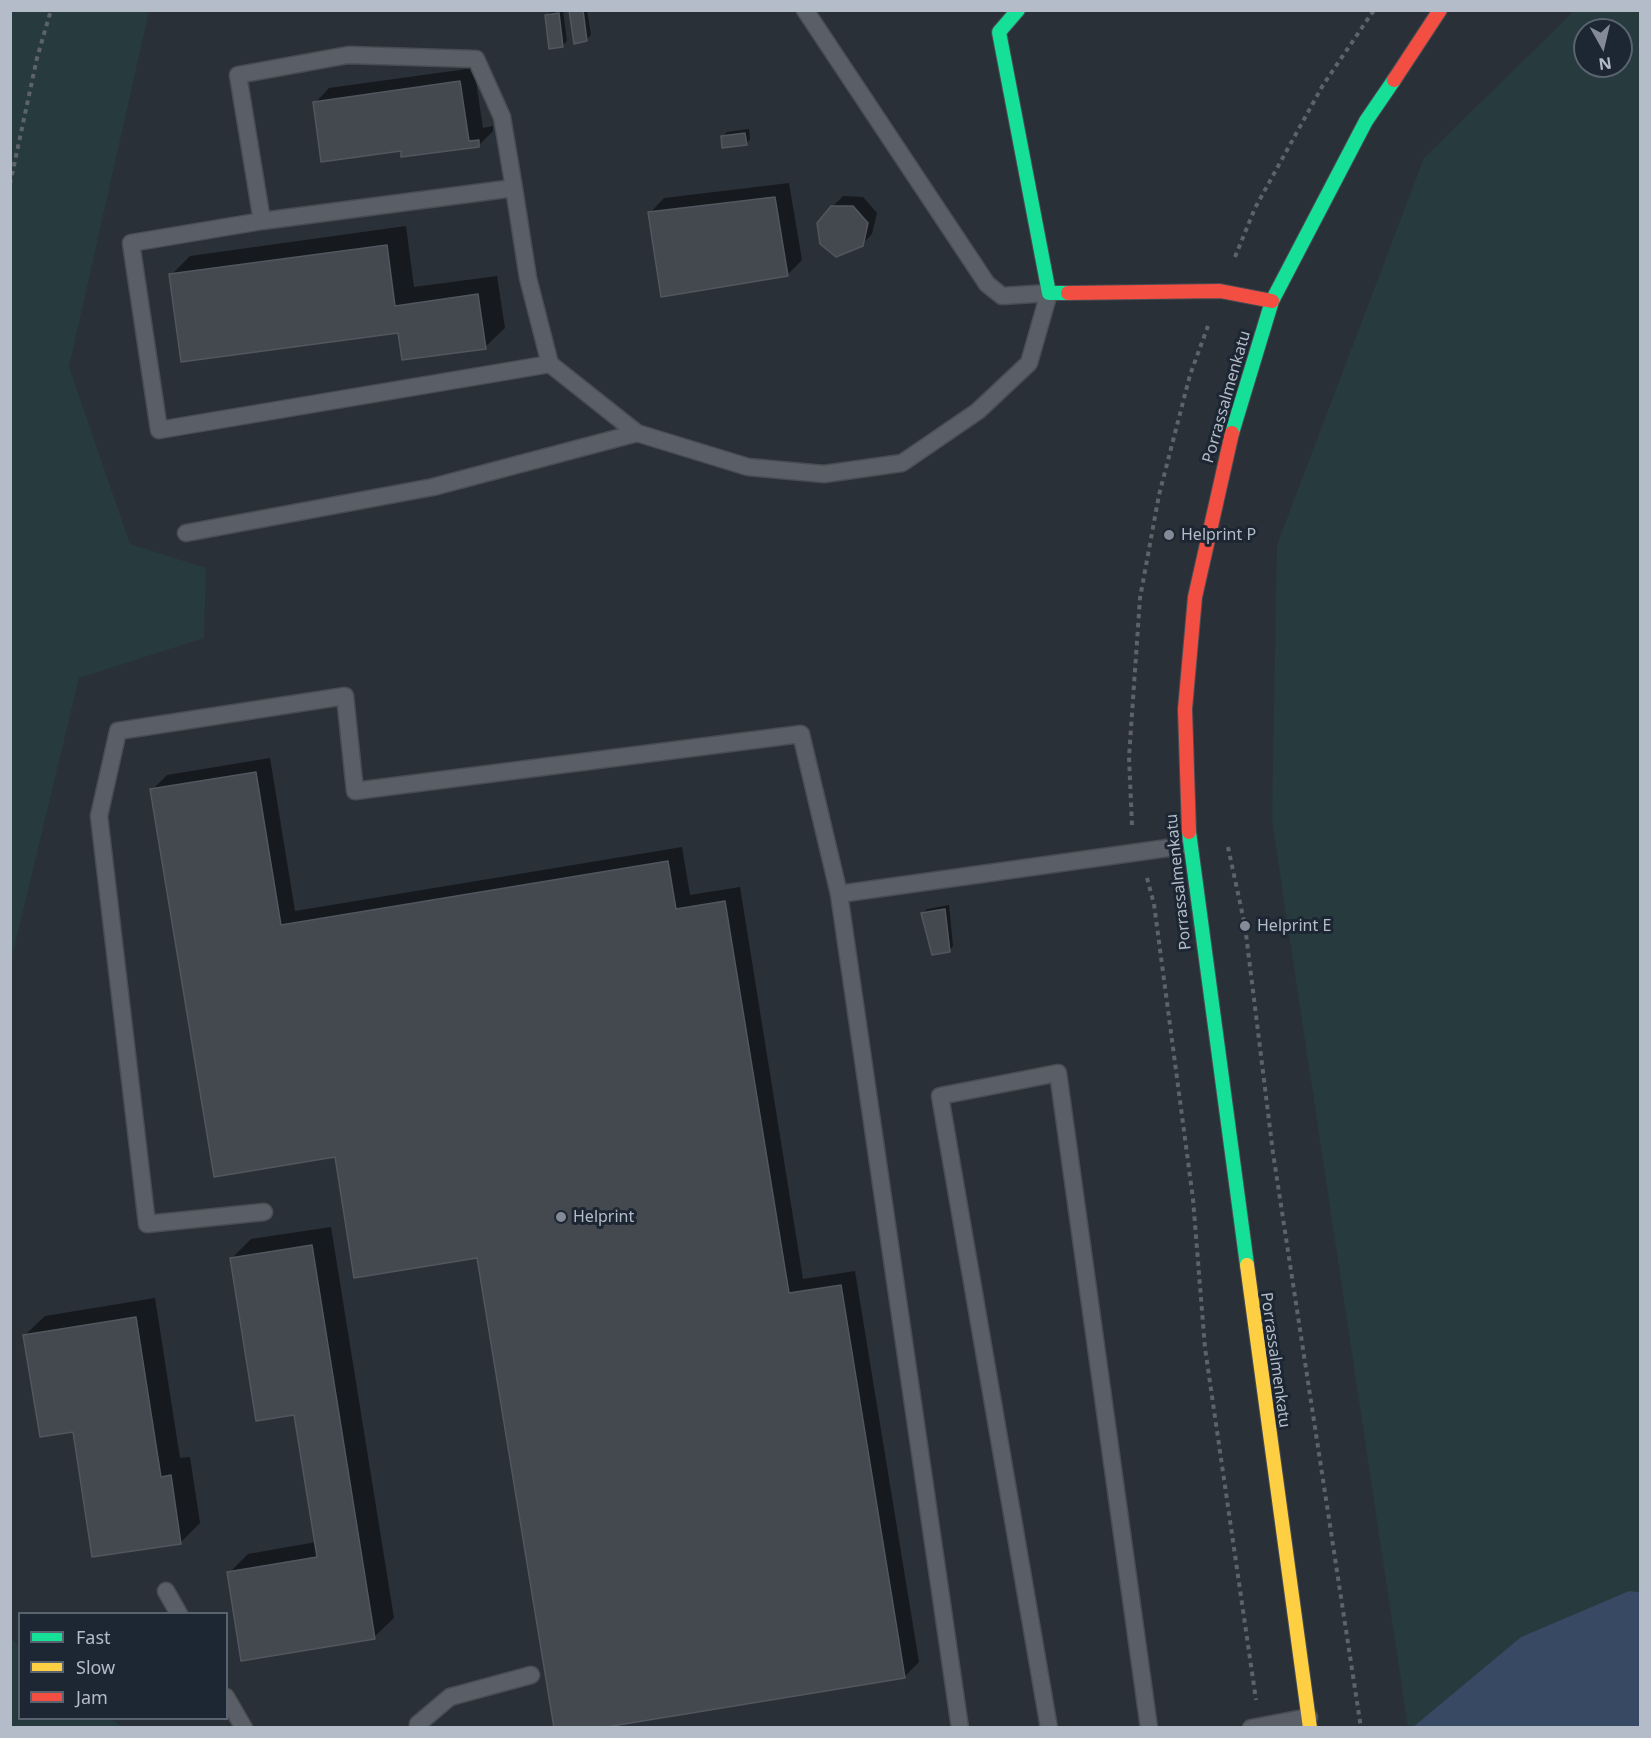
<!DOCTYPE html>
<style>
body{margin:0}
#map{position:relative;width:1651px;height:1738px;overflow:hidden;background:#2a3038;font-family:"Noto Sans",sans-serif}
canvas{display:block}
.frame{position:absolute;inset:0;border:12px solid #b4bcc9;pointer-events:none}
.legend{position:absolute;left:18px;top:1612px;width:210px;height:108px;box-sizing:border-box;background:#1d2633;border:2px solid #59626f;margin:0;padding:8px 10px;list-style:none;font-size:18px;color:#b4bcc9}
.legend li{display:flex;align-items:center;gap:12px;height:30px}
.legend b{width:30px;border:2px solid #59626f}
.north{position:absolute;left:1573px;top:18px;width:60px;height:60px;box-sizing:border-box;background:#1d2633;border:2px solid #59626f;border-radius:50%;rotate:172deg;font-size:16px;font-weight:700;line-height:24px;text-align:center;color:#b4bcc9}
.north::after{content:'';display:block;margin:auto;width:21px;height:27px;background:#848b96;clip-path:polygon(50% 0,100% 100%,50% 72%,0 100%)}
</style>
<div id="map">
<canvas width="1651" height="1738"></canvas>
<div class="frame"></div>
<ul class="legend">
<li><b style="height:8px;background:#16e098"></b>Fast</li>
<li><b style="height:8px;background:#ffcf43"></b>Slow</li>
<li><b style="height:8px;background:#f24e42"></b>Jam</li>
</ul>
<div class="north">N</div>
</div>
<script>
const ctx = document.querySelector('canvas').getContext('2d');
ctx.lineJoin = 'round';
function fillPath(path, color) { ctx.fillStyle = color; ctx.fill(path, 'evenodd'); }
const shape = rows => new Path2D(rows.map(r => 'M' + r).join(''));
function strokePath(path, color, width, dash) { ctx.strokeStyle = color; ctx.lineWidth = width; ctx.lineCap = dash ? 'butt' : 'round'; ctx.setLineDash(dash || []); ctx.stroke(path); }
function label(font, color, halo, rows, align = 'center') {
  ctx.font = font + ' "Noto Sans",sans-serif'; ctx.lineWidth = 6; ctx.setLineDash([]); ctx.textBaseline = 'middle'; ctx.strokeStyle = halo; ctx.fillStyle = color; for (const [text, x, y, turn = 0] of rows) {
    ctx.save(); ctx.translate(x, y); ctx.rotate((+turn || 0) * Math.PI / 180); ctx.textAlign = isNaN(turn) ? turn : align; if (halo) ctx.strokeText(text, 0, 0); ctx.fillText(text, 0, 0); ctx.restore();
  }
}
fillPath(shape([
 [11,10,149,11,69,367,130,544,206,568,204,638,79,678,11,961],
 [1574,11,1640,11,1640,1592,1629,1591,1521,1637,1413,1727,1408,1727,1272,820,1277,545,1424,158],
 [1585,30,1621,30,1621,66,1585,66],
 [11,1639,19,1646,20,1718,111,1719,123,1727,11,1727]
]), '#273a3e');
fillPath(shape([
 [1629,1591,1640,1592,1640,1727,1413,1727,1521,1637]
]), '#384963');
fillPath(shape([
 [563,10,567,41,562,46,546,16,551,11],
 [571,10,587,10,591,35,586,40],
 [474,68,483,128,493,126,493,131,479,145,315,103,329,88],
 [749,129,750,139,746,144,722,137,727,132],
 [789,183,802,260,787,275,650,213,664,198],
 [843,196,863,197,877,213,872,234,862,244,832,207],
 [406,226,414,287,497,276,505,328,485,347,400,331,171,275,190,256],
 [270,758,295,911,682,847,690,895,740,887,803,1279,855,1271,919,1662,904,1677,478,1256,336,1155,152,790,167,775],
 [949,905,953,946,949,951,928,939,923,913,927,909],
 [331,1227,394,1618,374,1637,229,1573,248,1554,316,1542,296,1413,232,1258,251,1239],
 [155,1298,180,1458,190,1457,200,1523,181,1542,94,1556,74,1430,25,1335,45,1316]
]), '#0007');
const building = shape([
 [569,10,583,10,587,41,574,44,569,10],
 [559,13,563,47,549,49,545,15,559,13],
 [460,81,469,141,479,140,479,147,401,157,401,151,321,162,313,102,460,81],
 [745,133,747,145,722,148,721,136,745,133],
 [775,197,788,276,661,297,648,212,775,197],
 [831,206,853,206,868,223,863,246,836,257,820,244,817,223,831,206],
 [387,245,395,306,478,294,486,349,402,360,398,333,181,362,169,274,387,245],
 [256,772,281,925,668,861,676,909,725,901,789,1293,841,1285,905,1678,600,1728,554,1728,477,1258,354,1278,335,1157,214,1177,150,789,256,772],
 [945,909,950,952,932,955,921,913,945,909],
 [312,1245,375,1639,241,1661,227,1572,317,1557,294,1415,256,1421,230,1258,312,1245],
 [136,1317,161,1477,171,1475,181,1544,92,1557,73,1432,40,1437,23,1335,136,1317]
]);
fillPath(building, '#444950');
strokePath(building, '#52575f', 1.5);
const lane = shape([
 [514,188,262,221,238,75,348,55,476,59,502,117,514,188,528,278,550,364,637,433],
 [262,221,131,243,159,430,550,364],
 [186,533,433,487,637,433,748,467,824,474,902,463,978,411,1029,363,1049,293,1002,296,987,284,805,10],
 [264,1212,147,1224,99,816,118,731,345,696,355,791,801,734,839,894],
 [166,1591,179,1614],
 [226,1697,244,1728],
 [418,1728,418,1724,450,1697,531,1675],
 [960,1728,839,894,1189,845],
 [1049,1728,940,1096,1058,1073,1149,1728],
 [1251,1728,1309,1717]
]);
const fast = shape([
 [1018,10,999,32,1049,293,1068,293],
 [1232,433,1272,301,1366,121,1394,80],
 [1189,832,1247,1265]
]);
const slow = shape([
 [1247,1265,1310,1728]
]);
const jam = shape([
 [1394,80,1440,10],
 [1068,293,1220,291,1272,301],
 [1189,832,1185,709,1195,597,1232,433]
]);
strokePath(lane, '#484c53', 19);
strokePath(fast, '#484c53', 16);
strokePath(slow, '#484c53', 16);
strokePath(jam, '#484c53', 16);
strokePath(shape([
 [10,184,37,58,51,10],
 [1235,257,1255,208,1323,85,1374,10],
 [1132,825,1129,757,1140,598,1159,495,1190,375,1208,326],
 [1228,847,1245,926,1273,1153,1361,1728],
 [1147,878,1154,904,1193,1199,1205,1348,1256,1700]
]), '#5d636a', 4, [4.5, 4.5]);
strokePath(lane, '#5a5e66', 16);
strokePath(fast, '#16e098', 14);
strokePath(slow, '#ffcf43', 14);
strokePath(jam, '#f24e42', 14);
for (const [x, y, r, color] of [
 [1169,535,6,"#848b96"],
 [1245,926,6,"#848b96"],
 [561,1217,6,"#848b96"]
]) { const dot = new Path2D(); dot.arc(x, y, r, 0, 2 * Math.PI); ctx.fillStyle = color; ctx.fill(dot); strokePath(dot, '#1d2633', 2); }
label('16px', '#b4bcc9', '#1d2633', [
 ["Porrassalmenkatu",1227,397,-74],
 ["Porrassalmenkatu",1179,882,-96],
 ["Porrassalmenkatu",1275,1360,82]
]);
label('16px', '#b4bcc9', '#1d2633', [
 ["Helprint P",1181,535],
 ["Helprint E",1257,926],
 ["Helprint",573,1217]
], 'left');
</script>
